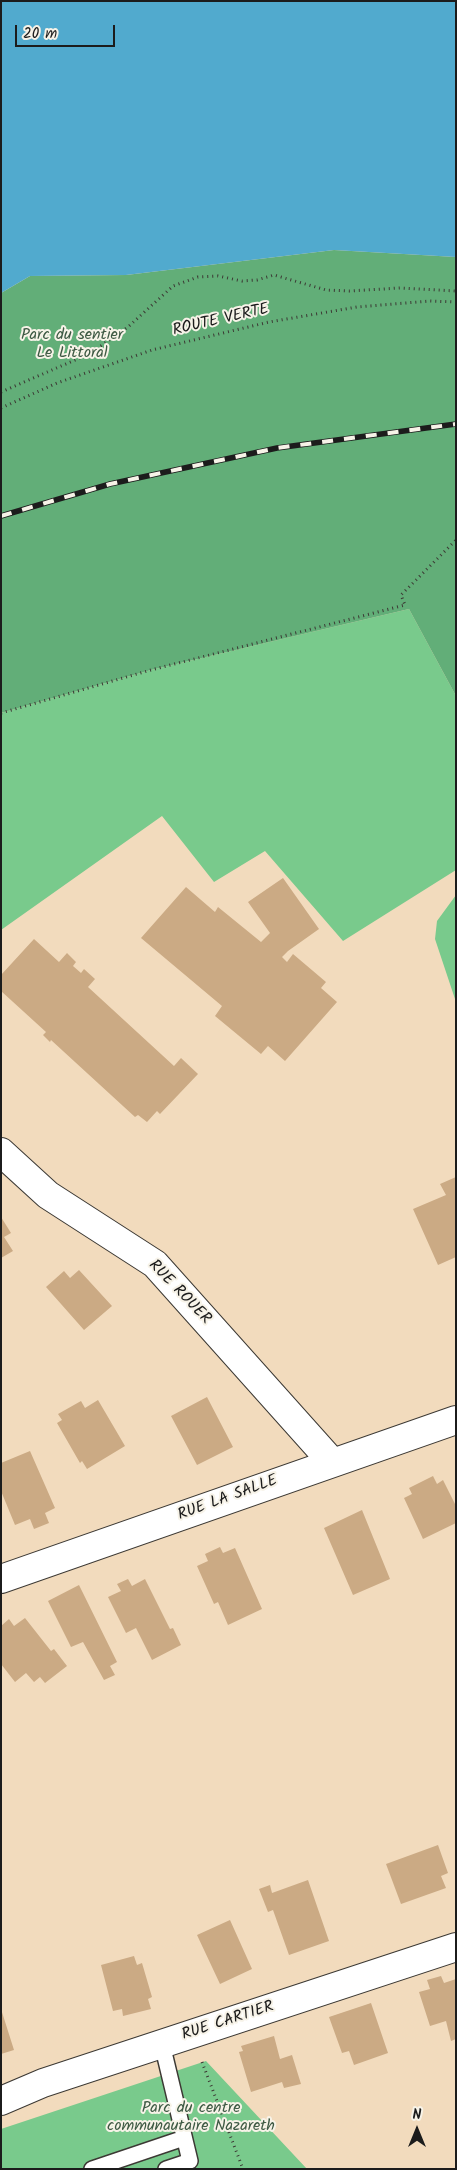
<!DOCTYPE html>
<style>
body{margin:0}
#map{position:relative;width:457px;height:2170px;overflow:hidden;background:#f2dbbd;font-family:Kalam,sans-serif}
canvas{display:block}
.frame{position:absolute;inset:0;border:2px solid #1c1c1c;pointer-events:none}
.north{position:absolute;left:392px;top:2105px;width:50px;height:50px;-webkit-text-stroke:4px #f7f3e8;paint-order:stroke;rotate:0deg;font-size:14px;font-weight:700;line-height:20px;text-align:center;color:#1c1c1c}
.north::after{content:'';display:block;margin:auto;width:18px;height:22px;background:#1c1c1c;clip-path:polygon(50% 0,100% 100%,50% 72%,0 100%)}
.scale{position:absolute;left:15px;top:25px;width:100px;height:22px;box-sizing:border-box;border:2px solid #1c1c1c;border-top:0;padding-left:6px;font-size:15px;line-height:18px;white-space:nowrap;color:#1c1c1c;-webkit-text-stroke:4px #f7f3e8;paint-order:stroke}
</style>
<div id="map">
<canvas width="457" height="2170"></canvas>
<div class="frame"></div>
<div class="north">N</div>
<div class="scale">20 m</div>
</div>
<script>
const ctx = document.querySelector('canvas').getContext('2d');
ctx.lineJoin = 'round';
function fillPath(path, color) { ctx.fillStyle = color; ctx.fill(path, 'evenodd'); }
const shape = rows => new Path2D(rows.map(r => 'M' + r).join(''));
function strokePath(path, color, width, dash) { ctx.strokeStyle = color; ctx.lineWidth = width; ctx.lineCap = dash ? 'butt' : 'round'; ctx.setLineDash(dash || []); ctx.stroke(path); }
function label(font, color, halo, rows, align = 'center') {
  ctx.font = font + ' Kalam,sans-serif'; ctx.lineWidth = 4; ctx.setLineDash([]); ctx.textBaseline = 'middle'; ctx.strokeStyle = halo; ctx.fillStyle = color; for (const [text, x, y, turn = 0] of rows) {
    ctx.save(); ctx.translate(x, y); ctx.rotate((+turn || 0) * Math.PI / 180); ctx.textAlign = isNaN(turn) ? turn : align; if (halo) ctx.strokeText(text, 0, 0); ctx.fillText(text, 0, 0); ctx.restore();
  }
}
fillPath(shape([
 [409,609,456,696,456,870,343,941,265,851,214,882,162,816,1,930,1,713,151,670],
 [456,895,456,1002,435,939,437,921],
 [206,2061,307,2169,1,2169,1,2129]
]), '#79ca8c');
fillPath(shape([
 [334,250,456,257,456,696,409,609,151,670,1,713,1,293,30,276,126,275]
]), '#62ae78');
fillPath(shape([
 [1,1,456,1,456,257,334,250,126,275,30,276,1,293]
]), '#51aace');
fillPath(shape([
 [283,878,319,929,288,951,282,957,287,962,293,954,326,982,321,988,337,1002,285,1061,268,1046,261,1054,215,1016,222,1006,141,938,186,887,215,912,218,907,261,942,270,933,248,902],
 [34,939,59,962,67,953,76,962,73,966,81,973,84,969,95,979,88,987,174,1066,181,1058,198,1074,160,1114,157,1111,147,1122,138,1115,135,1117,51,1040,50,1042,43,1035,46,1032,1,991,1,975],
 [456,1177,456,1257,438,1265,413,1209,446,1195,440,1184],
 [1,1217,11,1233,4,1237,13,1251,1,1258],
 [79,1270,112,1306,84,1330,46,1287,64,1271,70,1278],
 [207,1397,233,1447,197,1465,171,1416],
 [98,1400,125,1446,87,1469,82,1461,80,1463,57,1423,62,1420,58,1414,81,1401,85,1408],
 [30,1451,55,1508,45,1513,49,1523,34,1529,30,1519,15,1525,1,1491,1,1463],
 [433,1476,437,1484,443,1480,456,1506,456,1523,423,1539,404,1498,412,1494,409,1488],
 [362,1510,390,1579,353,1595,324,1528],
 [220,1547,223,1553,235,1548,262,1609,228,1625,218,1602,214,1604,197,1566,208,1561,205,1554],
 [128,1579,132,1586,145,1579,170,1629,173,1628,181,1645,152,1660,136,1628,126,1633,108,1597,121,1591,117,1584],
 [79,1585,117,1662,110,1666,115,1675,104,1680,83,1642,71,1647,48,1601],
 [25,1618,51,1651,54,1649,67,1666,45,1683,40,1677,34,1682,26,1673,15,1682,1,1664,1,1626,9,1619,14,1626],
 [438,1845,448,1873,441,1876,446,1888,401,1904,386,1864],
 [308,1880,329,1941,289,1955,273,1910,268,1912,259,1889,270,1885,272,1893],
 [230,1920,252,1969,220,1984,197,1935],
 [134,1956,137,1965,142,1963,152,1997,148,1999,151,2009,123,2016,122,2009,113,2011,101,1965],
 [441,1976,444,1983,456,1979,456,2039,451,2041,446,2021,430,2026,419,1992,430,1989,427,1980],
 [371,2003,388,2053,354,2065,349,2051,342,2053,329,2017],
 [1,2009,14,2050,1,2054],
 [274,2036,280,2059,292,2055,301,2084,284,2088,282,2082,251,2092,239,2052,243,2051,241,2046]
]), '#cbaa84');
const service = shape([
 [162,2044,190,2161,166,2169],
 [92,2169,184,2138]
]);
const minor = shape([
 [1,1152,48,1195,155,1264,332,1462],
 [1,1579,456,1420],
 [1,2101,43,2083,456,1947]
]);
strokePath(service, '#3c3934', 18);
strokePath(minor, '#3c3934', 30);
strokePath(shape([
 [1,392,89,354,128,327,173,286,198,277,218,276,242,281,257,280,274,275,326,290,349,291,400,288,456,291],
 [1,408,57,383,152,350,269,322,357,307,430,301,456,302],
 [1,713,151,670,405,605,401,595,456,540],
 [202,2062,243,2169]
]), '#3c3934', 3, [1, 4]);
strokePath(service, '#fff', 15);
strokePath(minor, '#fff', 28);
const rail = shape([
 [1,516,110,484,277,448,456,424]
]);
strokePath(rail, '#1c1c1c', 5.5);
strokePath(rail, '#f7f3e8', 4, [11]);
label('16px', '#1c1c1c', '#f7f3e8', [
 ["ROUTE VERTE",221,321,-13],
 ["RUE ROUER",179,1293,46],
 ["RUE LA SALLE",228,1499,-20],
 ["RUE CARTIER",228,2022,-18]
]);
label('16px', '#3d5943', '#f7f3e8', [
 ["Parc du sentier",72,336],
 ["Le Littoral",72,354],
 ["Parc du centre",191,2109],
 ["communautaire Nazareth",191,2127]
]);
</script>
